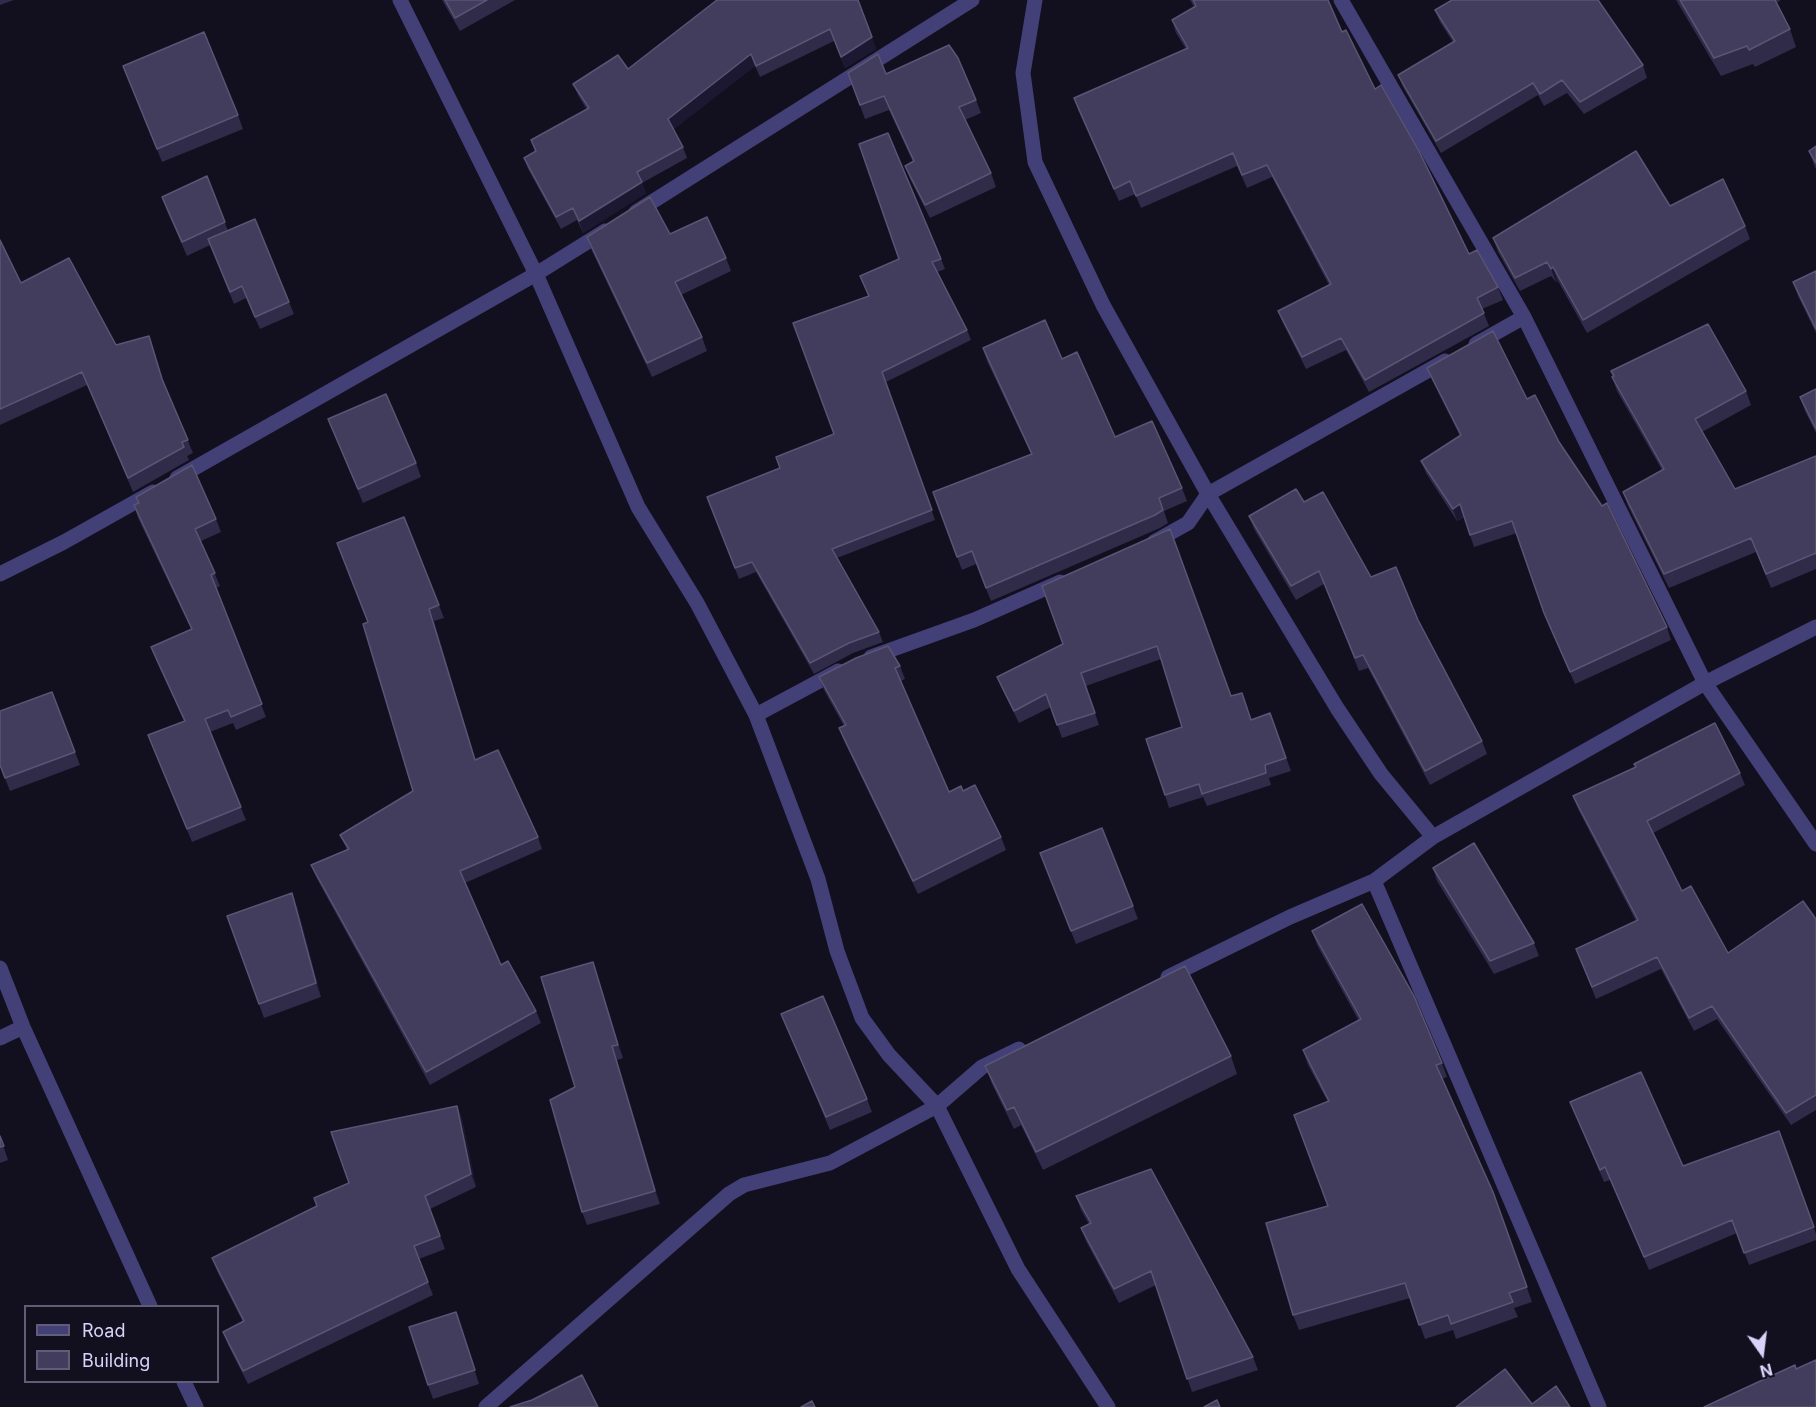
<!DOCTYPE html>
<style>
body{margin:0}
#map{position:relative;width:1816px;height:1407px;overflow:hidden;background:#120f1f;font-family:Inter,sans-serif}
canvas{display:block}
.legend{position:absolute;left:24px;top:1305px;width:195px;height:78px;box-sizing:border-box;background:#120f1f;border:2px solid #615d76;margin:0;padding:8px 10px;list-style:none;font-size:18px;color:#d7d3f9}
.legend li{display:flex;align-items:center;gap:12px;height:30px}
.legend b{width:30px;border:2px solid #615d76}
.north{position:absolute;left:1732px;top:1323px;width:60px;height:60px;-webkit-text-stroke:4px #120f1f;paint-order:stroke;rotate:166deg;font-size:16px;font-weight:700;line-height:24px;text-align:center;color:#d7d3f9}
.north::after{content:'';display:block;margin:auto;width:21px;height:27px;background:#d7d3f9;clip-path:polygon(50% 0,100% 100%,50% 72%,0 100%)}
</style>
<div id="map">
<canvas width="1816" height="1407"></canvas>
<ul class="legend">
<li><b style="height:8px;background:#424077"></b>Road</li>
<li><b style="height:16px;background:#423d5d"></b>Building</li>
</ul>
<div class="north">N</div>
</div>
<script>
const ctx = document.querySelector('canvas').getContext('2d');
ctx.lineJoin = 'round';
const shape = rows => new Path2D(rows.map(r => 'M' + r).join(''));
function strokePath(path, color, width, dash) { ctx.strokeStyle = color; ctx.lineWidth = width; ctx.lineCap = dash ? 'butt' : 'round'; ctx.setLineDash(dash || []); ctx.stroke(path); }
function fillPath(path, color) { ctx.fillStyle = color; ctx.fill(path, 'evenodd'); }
strokePath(shape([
 [400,0,536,274,638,507,697,603,756,715,818,879,837,951,862,1018,889,1055,937,1106,1018,1269,1108,1407],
 [1035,0,1023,73,1035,162,1103,305,1208,494,1337,708,1381,774,1433,837],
 [1341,0,1524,317,1705,683,1816,844],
 [636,212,972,0],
 [1476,344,1524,317],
 [177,478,536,274,605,231],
 [1154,542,1188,523,1208,494,1445,361],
 [0,574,64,542,153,492],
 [871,657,974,620,1060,582],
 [756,715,838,671],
 [1374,881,1599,1407],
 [0,968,23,1027,150,1306],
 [1168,977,1290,917,1374,881,1433,837,1705,683,1816,627],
 [0,1038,23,1027],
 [184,1382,196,1407],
 [486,1407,729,1194,744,1185,830,1163,937,1106,982,1067,1019,1049]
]), '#424077', 15);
fillPath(shape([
 [0,0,14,0,0,5],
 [442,0,515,0,460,31],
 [858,0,876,49,845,68,834,41,760,77,755,66,673,129,683,147,687,158,642,183,646,193,583,233,577,220,561,229,528,169,524,158,535,152,531,140,587,110,578,95,573,84,628,69],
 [1190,0,1328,0,1342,32,1469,254,1498,287,1503,300,1482,309,1489,326,1369,392,1346,350,1306,369,1283,323,1278,311,1329,285,1272,177,1247,188,1237,166,1141,208,1135,194,1119,201,1078,110,1074,98,1186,49,1176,33,1172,20,1194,7],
 [1676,0,1781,0,1776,3,1790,29,1796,47,1755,67,1753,64,1721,76],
 [1435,10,1643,65,1647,78,1584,114,1567,93,1544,106,1538,95,1441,153,1403,87,1398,75,1453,42,1440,22],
 [123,66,238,115,243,129,162,162],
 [848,73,886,74,976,100,981,113,965,120,991,173,996,187,930,218,910,179,905,166,913,162,889,110,865,119],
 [1809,151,1816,163,1816,169,1814,165],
 [207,176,228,231,289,302,294,314,260,329,246,298,234,304,210,245,187,256,167,211,162,197],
 [1670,206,1745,226,1750,239,1587,333,1558,281,1556,282,1551,276,1520,291,1498,252,1493,238],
 [670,234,726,258,731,271,681,295,702,337,707,351,652,377,592,251,587,237],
 [0,240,21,283,116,345,149,336,165,386,193,453,187,456,189,460,133,492,87,385,0,425],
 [941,259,945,269,937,272,967,330,971,340,886,382,935,520,837,558,879,632,883,642,853,653,814,674,756,572,739,579,707,497,780,468,834,434,868,296,860,276],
 [1816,271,1816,333,1798,296,1793,282],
 [983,348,1062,359,1115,437,1182,488,1187,501,1164,511,1168,523,1160,528,991,601,976,564,962,570,933,492,1031,454,987,361],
 [1427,368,1527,399,1559,442,1667,627,1671,640,1575,684,1549,626,1517,533,1474,547,1464,517,1457,521,1426,473,1421,461,1460,436,1432,380],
 [1611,371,1746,391,1751,405,1702,432,1735,489,1816,456,1816,569,1771,588,1756,552,1669,588,1628,506,1623,492,1662,470,1617,391,1612,377,1613,377],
 [1816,389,1816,433,1805,411,1800,397],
 [328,419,416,463,421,477,363,503],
 [1304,502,1371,577,1418,620,1482,741,1487,754,1430,785,1368,668,1359,671,1324,584,1296,600,1254,529,1249,516],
 [134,505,216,519,221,532,201,541,220,586,216,588,266,717,236,730,233,723,210,732,246,820,192,842,148,735,184,721,156,660,151,647,191,629,138,518],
 [404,517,444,618,434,621,475,760,538,837,542,849,465,883,501,965,536,1011,541,1023,430,1085,316,877,311,865,347,850,340,835,413,791,367,622],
 [1170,529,1231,696,1251,719,1270,713,1291,771,1269,778,1271,785,1207,806,1203,797,1169,808,1165,795,1182,727,1161,659,1086,686,1099,725,1062,738,1051,707,1019,723,1002,689,997,677,1063,644],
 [900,666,905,679,901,681,949,792,963,791,1001,837,1006,850,918,894,844,741,839,728,844,726,824,690,819,677],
 [52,692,80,765,10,791,0,766],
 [1740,773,1745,785,1653,833,1682,891,1728,953,1816,919,1816,1110,1791,1125,1717,1019,1694,1031,1661,969,1596,999,1576,949,1636,921,1578,809,1573,796],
 [1040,853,1133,906,1138,919,1076,944],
 [1433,868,1534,943,1539,956,1494,974,1437,881],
 [297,906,321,997,264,1018,227,916],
 [1312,931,1442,1063,1447,1077,1442,1079,1493,1192,1532,1302,1514,1308,1518,1317,1456,1339,1453,1330,1425,1339,1410,1298,1299,1330,1293,1315,1328,1206,1328,1102,1308,1065,1303,1050,1359,1021,1317,945],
 [597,975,623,1058,617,1060,660,1204,587,1225,582,1212,575,1087],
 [781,1014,867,1099,872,1112,830,1130],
 [1231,1056,1237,1074,1043,1170,1021,1125,1014,1129,992,1084,985,1066],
 [1570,1102,1683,1166,1779,1131,1816,1234,1816,1240,1749,1265,1737,1233,1649,1270,1610,1180,1604,1182],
 [457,1106,462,1119,476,1187,430,1209,445,1249,419,1259,433,1295,248,1384,228,1345,223,1332,243,1322,217,1271,212,1258,317,1206],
 [0,1136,8,1160,0,1163],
 [1076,1196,1253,1357,1258,1370,1192,1392,1156,1285,1119,1303,1086,1241,1081,1228,1089,1224,1081,1210],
 [456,1312,479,1384,433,1399,428,1385]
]), '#312b4a');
fillPath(shape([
 [872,37,876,49,845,68,841,57],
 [751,54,755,66,672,131,668,119],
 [642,182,646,193,583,233,579,221],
 [1553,267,1558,281,1556,282,1551,269],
 [149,336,154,350,167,392,162,379],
 [1460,504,1464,516,1457,521,1453,509],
 [429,609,434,621,479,772,475,760],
 [292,893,297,906,321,997,316,983],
 [593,962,597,975,623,1058,618,1045],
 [612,1046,617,1060,660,1204,655,1191],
 [457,1106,462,1119,476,1187,471,1174]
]), '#1d1831');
const building = shape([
 [445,0,487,0,455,18,445,0],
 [717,0,858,0,872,37,841,57,830,29,756,66,751,54,668,119,683,147,637,172,642,182,579,221,573,208,556,217,524,158,536,151,531,140,589,108,573,84,618,55,628,69,717,0],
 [1193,0,1328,0,1342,32,1346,30,1375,89,1381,85,1419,151,1469,254,1477,250,1498,287,1477,298,1484,313,1365,380,1341,338,1302,357,1278,311,1331,284,1267,165,1242,175,1233,153,1136,196,1130,181,1114,189,1074,98,1188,48,1172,20,1196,6,1193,0],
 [1452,0,1598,0,1643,65,1580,102,1562,80,1540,94,1533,83,1436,141,1398,75,1455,41,1435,10,1452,0],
 [1680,0,1775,0,1790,29,1749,50,1747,46,1714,58,1680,0],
 [204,32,238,115,157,149,123,66,204,32],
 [949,45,958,58,976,100,959,107,991,173,925,205,905,166,914,161,884,96,860,105,848,73,878,54,886,74,949,45],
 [888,133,941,259,932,262,967,330,882,372,932,510,832,549,879,632,849,643,810,663,752,562,735,568,707,497,780,468,776,457,834,434,793,323,869,296,860,276,899,259,859,144,888,133],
 [1816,146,1816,163,1809,151,1816,146],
 [1636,151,1670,206,1723,179,1745,226,1583,320,1553,267,1551,269,1547,262,1515,278,1493,238,1636,151],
 [207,176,225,222,182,242,162,197,207,176],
 [650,197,670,234,707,217,726,258,675,282,702,337,647,363,587,237,650,197],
 [255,219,289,302,255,317,242,286,230,292,208,239,255,219],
 [0,240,21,283,69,258,116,345,149,336,162,379,188,440,182,442,184,447,128,478,82,372,0,409,0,240],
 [1816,271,1816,329,1793,282,1816,271],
 [1045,320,1062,359,1077,352,1115,437,1152,421,1182,488,1159,498,1163,510,1155,515,986,588,972,551,957,557,933,492,1032,454,983,348,1045,320],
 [1708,324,1746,391,1695,419,1735,489,1816,456,1816,554,1816,553,1766,574,1751,538,1664,574,1623,492,1664,469,1612,377,1614,376,1611,371,1708,324],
 [1493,331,1527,399,1535,395,1559,442,1602,506,1607,503,1667,627,1570,672,1544,613,1512,521,1470,535,1460,504,1453,509,1421,461,1461,435,1427,368,1493,331],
 [1816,389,1816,429,1800,397,1816,389],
 [386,394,416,463,358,489,328,419,386,394],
 [192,465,216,519,195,529,215,573,211,575,262,704,231,717,228,710,205,719,241,807,187,829,148,735,185,721,151,647,192,629,134,505,139,503,136,497,192,465],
 [1296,489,1304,502,1323,492,1371,577,1396,567,1418,620,1482,741,1425,771,1363,655,1355,658,1319,571,1291,586,1249,516,1296,489],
 [404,517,439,605,429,609,475,760,498,750,538,837,460,871,501,965,508,961,536,1011,426,1072,311,865,349,849,340,835,413,791,363,624,368,622,337,543,404,517],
 [1170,529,1231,696,1242,693,1251,720,1270,713,1286,758,1265,765,1266,773,1202,794,1199,784,1165,795,1146,739,1182,727,1157,646,1081,673,1095,713,1057,725,1046,694,1014,711,997,677,1063,644,1042,586,1170,529],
 [888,646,900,666,895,668,949,792,961,786,963,791,975,785,1001,837,913,881,839,728,846,725,819,677,856,658,888,646],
 [52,692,75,752,5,778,0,765,0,711,52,692],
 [1715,723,1740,773,1647,821,1682,891,1691,886,1728,953,1803,901,1816,919,1816,1095,1786,1113,1712,1006,1689,1018,1657,957,1592,987,1576,949,1638,920,1573,796,1636,767,1634,764,1715,723],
 [1102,828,1133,906,1071,931,1040,853,1102,828],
 [1474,843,1534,943,1490,961,1433,868,1474,843],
 [292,893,316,983,259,1004,227,916,292,893],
 [1362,904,1414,996,1442,1063,1436,1065,1493,1192,1527,1287,1509,1293,1513,1302,1451,1324,1448,1315,1419,1325,1405,1283,1293,1315,1266,1223,1328,1206,1294,1115,1329,1101,1303,1050,1361,1019,1312,931,1362,904],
 [593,962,618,1045,612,1046,655,1191,582,1212,550,1100,575,1087,541,977,593,962],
 [1185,966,1231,1056,1036,1152,1014,1107,1007,1110,985,1066,1185,966],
 [823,996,867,1099,826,1117,781,1014,823,996],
 [1641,1072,1683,1166,1779,1131,1814,1227,1744,1253,1732,1220,1644,1257,1605,1167,1600,1170,1570,1102,1641,1072],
 [457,1106,471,1174,425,1196,440,1236,414,1246,428,1282,243,1371,223,1332,244,1321,212,1258,317,1206,314,1198,349,1183,331,1132,457,1106],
 [0,1136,4,1146,0,1147,0,1136],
 [1151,1169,1253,1357,1187,1379,1151,1271,1114,1289,1081,1228,1091,1223,1076,1196,1151,1169],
 [456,1312,475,1370,428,1385,409,1327,456,1312],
 [1816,1360,1816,1407,1704,1407,1795,1365,1796,1369,1816,1360],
 [1505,1369,1532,1404,1556,1386,1570,1407,1456,1407,1505,1369],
 [582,1375,598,1407,510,1407,532,1400,582,1375],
 [1217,1400,1220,1407,1204,1407,1217,1400],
 [812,1401,815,1407,801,1407,812,1401]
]);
fillPath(building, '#423d5d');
strokePath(building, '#5a5475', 1.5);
</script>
